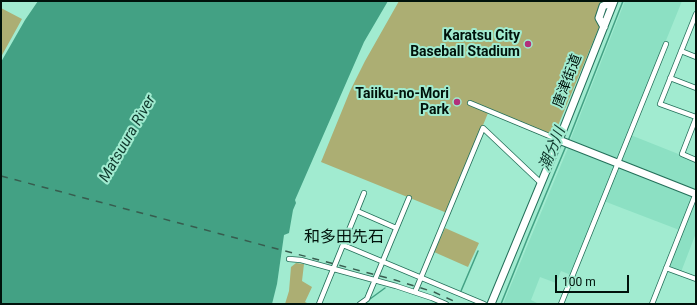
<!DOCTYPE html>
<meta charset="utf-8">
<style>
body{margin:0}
#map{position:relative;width:697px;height:305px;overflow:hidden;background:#a1ebd0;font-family:Roboto,sans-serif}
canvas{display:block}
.frame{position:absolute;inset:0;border:2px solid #00120b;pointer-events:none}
.scale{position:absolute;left:555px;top:275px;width:74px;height:18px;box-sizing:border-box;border:2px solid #00120b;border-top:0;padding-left:5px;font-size:12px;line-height:14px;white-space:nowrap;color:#00120b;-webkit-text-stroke:3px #a1ebd0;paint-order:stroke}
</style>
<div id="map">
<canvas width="697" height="305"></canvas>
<div class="frame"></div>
<div class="scale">100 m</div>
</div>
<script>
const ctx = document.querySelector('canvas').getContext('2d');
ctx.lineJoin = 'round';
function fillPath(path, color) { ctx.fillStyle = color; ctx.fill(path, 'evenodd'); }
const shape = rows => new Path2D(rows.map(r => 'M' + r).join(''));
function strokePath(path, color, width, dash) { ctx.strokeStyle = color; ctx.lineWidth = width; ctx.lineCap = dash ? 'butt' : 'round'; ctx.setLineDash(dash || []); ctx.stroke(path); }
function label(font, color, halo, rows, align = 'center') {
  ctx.font = font + ' Roboto,"Noto Sans JP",sans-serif'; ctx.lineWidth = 4; ctx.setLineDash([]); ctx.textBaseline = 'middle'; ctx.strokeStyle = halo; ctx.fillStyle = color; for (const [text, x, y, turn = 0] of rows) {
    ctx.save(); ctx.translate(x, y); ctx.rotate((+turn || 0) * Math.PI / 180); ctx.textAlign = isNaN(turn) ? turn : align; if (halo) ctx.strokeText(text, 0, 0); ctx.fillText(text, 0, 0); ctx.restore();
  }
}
fillPath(shape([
 [625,1,682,1,628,134,696,161,696,189,570,141],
 [568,148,696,197,696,233,681,272,668,268,682,231,601,200,571,275,561,271,556,283,540,277,531,300,539,304,503,304]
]), '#8ce0c3');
fillPath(shape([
 [399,1,610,1,552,140,488,113,447,213,321,162,350,91,365,61],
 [1,8,22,19,1,57],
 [445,228,479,243,468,267,434,252],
 [296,263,304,264,302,281,312,287,305,302,309,304,285,304,289,291,291,267]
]), '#acae73');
fillPath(shape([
 [38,1,388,1,364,42,295,200,296,203,293,210,289,233,284,235,277,284,272,304,1,304,1,62,25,20]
]), '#43a184');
strokePath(shape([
 [568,141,623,1],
 [461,291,478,251],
 [367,293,371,284],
 [370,299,385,288],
 [501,304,528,237,566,146]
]), '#43a184', 1.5);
const street = shape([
 [696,14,660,104,696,117],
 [681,51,696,57],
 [670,78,696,88],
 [470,103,559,140],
 [696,118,682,154,696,160],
 [357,211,396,228],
 [343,245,484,304],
 [289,259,301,260,396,286,432,298,446,304],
 [666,268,696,279],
 [415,292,483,128,541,183],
 [319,304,364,193],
 [360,304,367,299,409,198],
 [561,304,666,44],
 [652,304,696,193]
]);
const secondary = shape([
 [604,27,599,18,603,6,613,2],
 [559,140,696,194],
 [491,304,559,140,614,1]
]);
strokePath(street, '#24705a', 6);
strokePath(secondary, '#24705a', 9);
strokePath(street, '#fff', 4.5);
strokePath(secondary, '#fff', 7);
strokePath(shape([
 [1,176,395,280,434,292,460,304]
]), '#375c4e', 1.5, [7, 7]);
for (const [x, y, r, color] of [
 [528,44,4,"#b2307b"],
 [457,102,4,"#b2307b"]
]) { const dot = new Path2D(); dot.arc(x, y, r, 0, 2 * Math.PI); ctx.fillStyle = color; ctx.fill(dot); strokePath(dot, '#a1ebd0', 1.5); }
label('bold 14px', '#00120b', '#a1ebd0', [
 ["Karatsu City",520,36],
 ["Baseball Stadium",520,52],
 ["Taiiku-no-Mori",449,94],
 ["Park",449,110]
], 'right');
label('14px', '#00120b', '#a1ebd0', [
 ["唐津街道",568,81,-69]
]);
label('italic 15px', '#0f392d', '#a1ebd0', [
 ["Matsuura River",128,139,-60],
 ["潮分川",553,149,-68]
]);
label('16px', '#00120b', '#a1ebd0', [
 ["和多田先石",344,238]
]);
</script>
